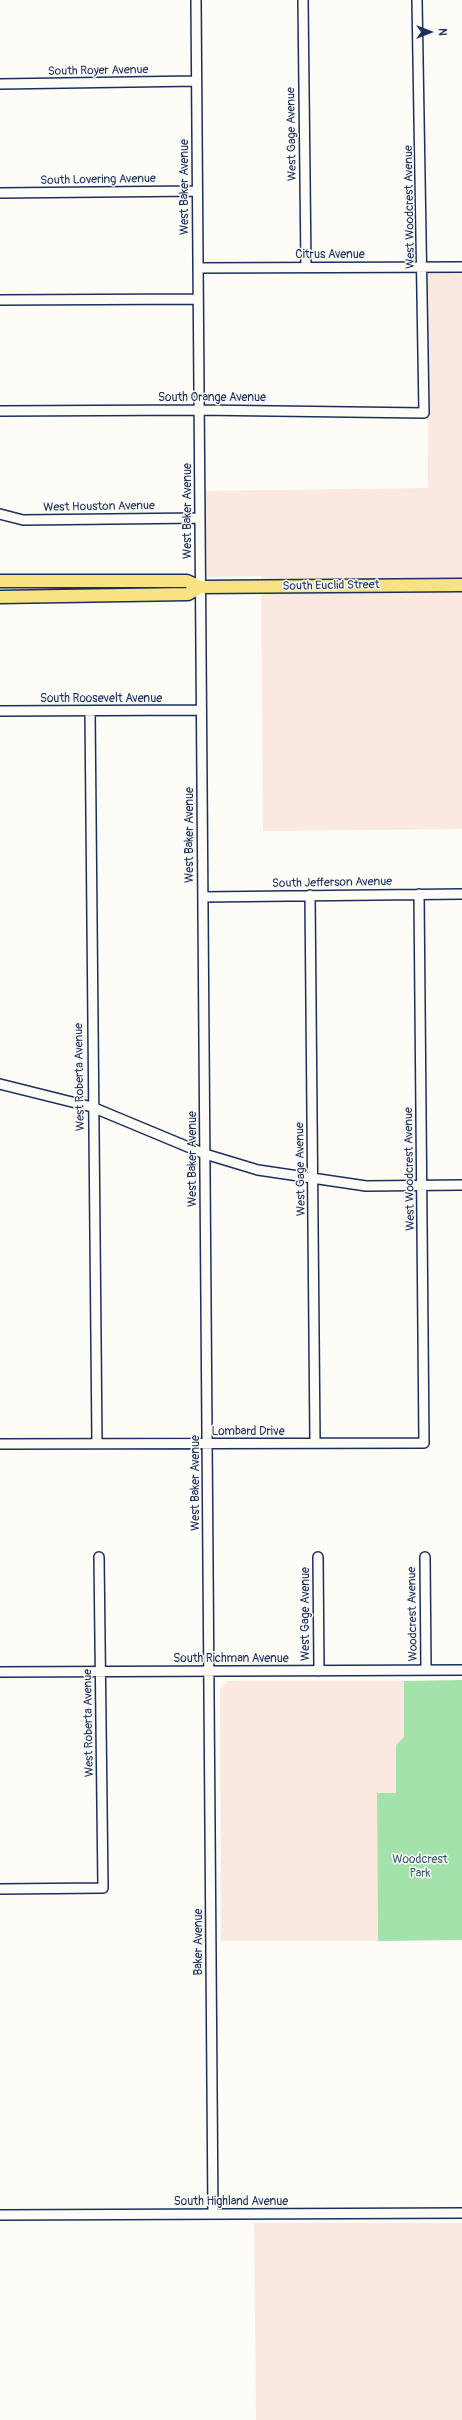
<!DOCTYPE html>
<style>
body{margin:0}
#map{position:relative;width:462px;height:2420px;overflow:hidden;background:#fdfcf7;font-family:Pangolin,sans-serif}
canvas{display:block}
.north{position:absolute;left:410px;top:12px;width:40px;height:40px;-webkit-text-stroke:3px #fdfcf7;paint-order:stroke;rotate:90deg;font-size:11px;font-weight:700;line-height:16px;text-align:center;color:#1b2f5e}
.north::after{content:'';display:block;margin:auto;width:14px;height:18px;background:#1b2f5e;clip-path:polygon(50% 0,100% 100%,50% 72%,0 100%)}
</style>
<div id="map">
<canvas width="462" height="2420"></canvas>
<div class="north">N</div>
</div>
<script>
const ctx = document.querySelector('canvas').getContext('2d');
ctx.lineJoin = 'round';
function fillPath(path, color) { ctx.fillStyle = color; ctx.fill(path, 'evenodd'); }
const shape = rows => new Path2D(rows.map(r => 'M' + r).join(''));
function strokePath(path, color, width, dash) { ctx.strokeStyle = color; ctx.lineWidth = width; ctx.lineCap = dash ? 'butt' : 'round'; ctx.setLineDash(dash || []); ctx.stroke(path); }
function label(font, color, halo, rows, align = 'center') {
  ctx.font = font + ' Pangolin,sans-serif'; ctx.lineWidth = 3; ctx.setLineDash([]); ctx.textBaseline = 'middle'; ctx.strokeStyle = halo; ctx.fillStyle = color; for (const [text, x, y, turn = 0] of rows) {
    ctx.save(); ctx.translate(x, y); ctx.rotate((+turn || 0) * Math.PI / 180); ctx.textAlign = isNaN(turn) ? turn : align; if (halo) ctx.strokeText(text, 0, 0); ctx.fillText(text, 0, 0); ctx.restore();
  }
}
fillPath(shape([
 [462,271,462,829,263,831,261,576,207,577,205,491,428,488,427,272],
 [228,1681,404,1681,404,1737,396,1745,396,1793,377,1794,378,1941,221,1941,220,1689],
 [254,2223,462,2223,462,2420,256,2420]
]), '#fae8e1');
fillPath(shape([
 [462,1680,462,1940,378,1941,377,1793,396,1793,396,1745,404,1737,404,1681]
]), '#a3e2aa');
const minor = shape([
 [196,0,213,2214],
 [303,0,306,267],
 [0,84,196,81],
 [0,193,197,191],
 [198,268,462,267],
 [0,300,198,299],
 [0,411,199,410,424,413,417,0],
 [0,514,23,520,200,518],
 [0,711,201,710],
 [90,711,97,1444],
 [310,895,315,1443],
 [203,897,462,894],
 [0,1084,92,1107,205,1154,258,1170,366,1186,462,1185],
 [0,1444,424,1443,419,894],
 [318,1557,319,1671],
 [425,1557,426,1670],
 [0,1672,462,1670],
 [0,1889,103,1888,99,1557],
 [0,2215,462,2213]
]);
const major = shape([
 [0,581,187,581,200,587,462,585],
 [0,597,188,594,200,587]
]);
strokePath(minor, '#1b2f5e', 12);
strokePath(major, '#1b2f5e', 15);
strokePath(minor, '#fdfcf7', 9);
strokePath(major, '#f8e281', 12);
label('12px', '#1b2f5e', '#fdfcf7', [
 ["South Royer Avenue",98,71,-1],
 ["West Gage Avenue",292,134,-91],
 ["South Lovering Avenue",98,180,-1],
 ["West Baker Avenue",185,187,-90],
 ["West Woodcrest Avenue",410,207,-91],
 ["Citrus Avenue",330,255],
 ["South Orange Avenue",212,398],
 ["West Houston Avenue",99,507,-1],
 ["West Baker Avenue",188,511,-90],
 ["South Euclid Street",331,586,-1],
 ["South Roosevelt Avenue",101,699],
 ["West Baker Avenue",190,835,-90],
 ["South Jefferson Avenue",332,883,-1],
 ["West Roberta Avenue",80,1077,-91],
 ["West Baker Avenue",193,1159,-90],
 ["West Gage Avenue",301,1169,-91],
 ["West Woodcrest Avenue",410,1169,-91],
 ["Lombard Drive",248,1432],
 ["West Baker Avenue",196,1483,-90],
 ["West Gage Avenue",306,1614,-90],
 ["Woodcrest Avenue",413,1614,-91],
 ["South Richman Avenue",231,1659],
 ["West Roberta Avenue",89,1723,-91],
 ["Baker Avenue",199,1942,-90],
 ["South Highland Avenue",231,2202]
]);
label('12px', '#3d5c71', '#fdfcf7', [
 ["Woodcrest",420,1860],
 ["Park",420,1874]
]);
</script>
